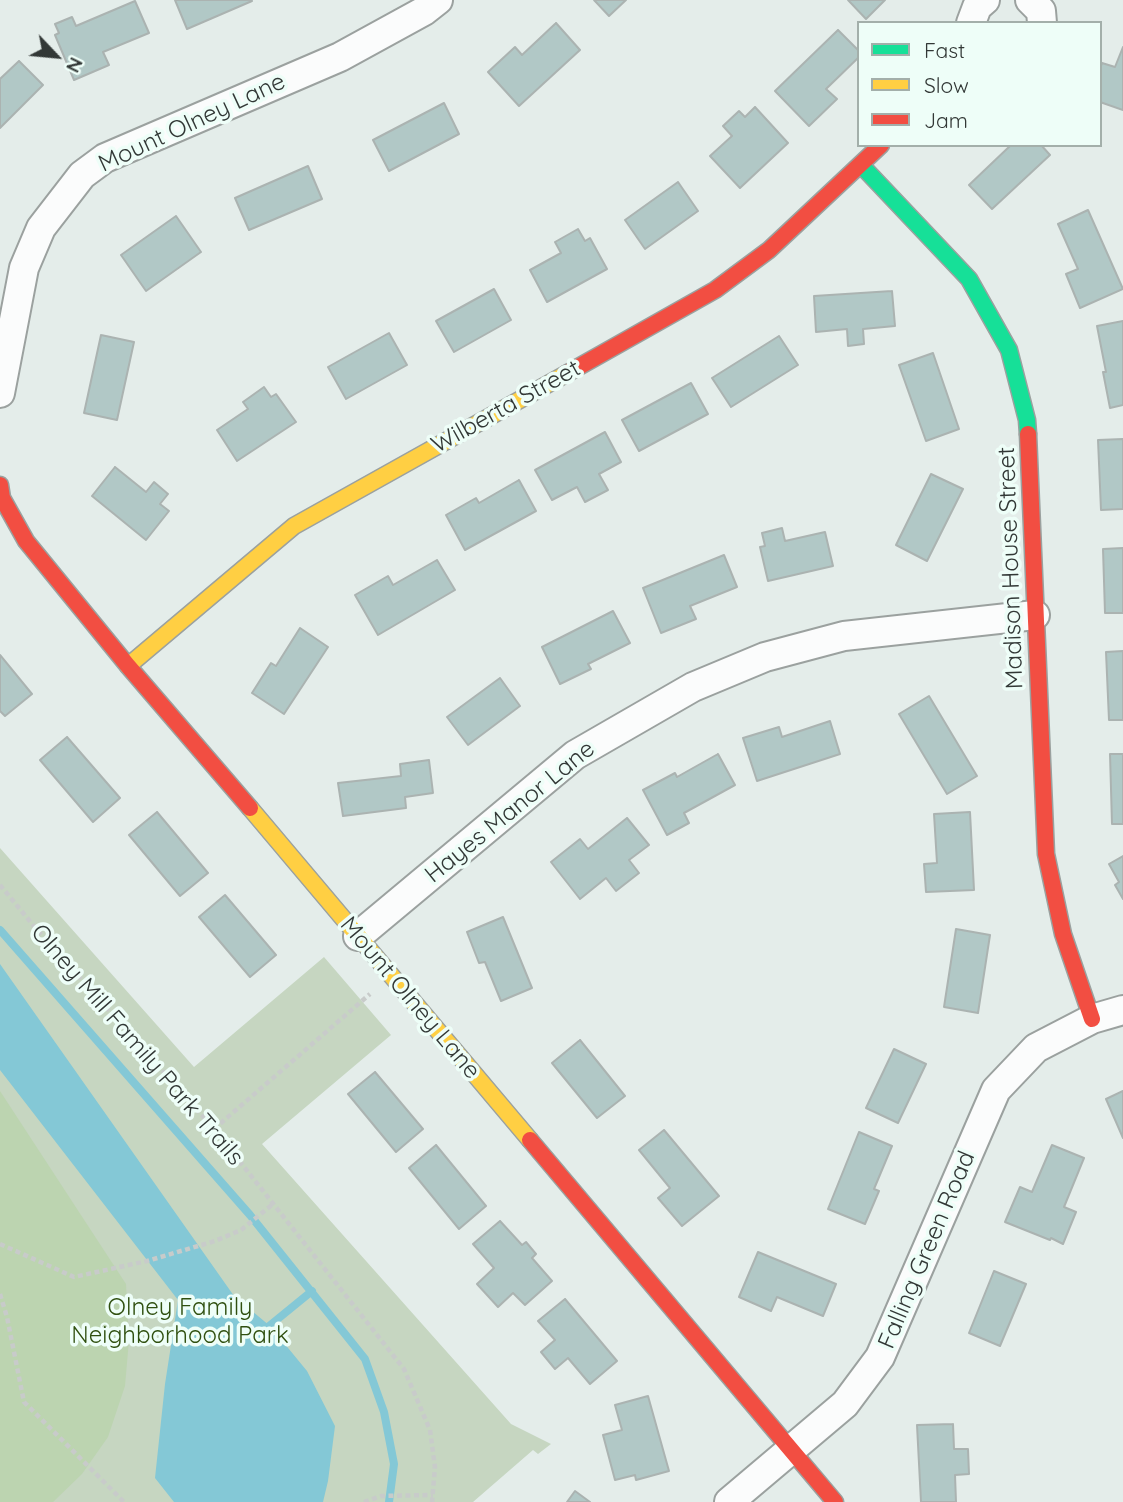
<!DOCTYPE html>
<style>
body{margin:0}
#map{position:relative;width:1123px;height:1502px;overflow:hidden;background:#e4edea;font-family:Quicksand,sans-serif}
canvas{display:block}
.legend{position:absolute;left:857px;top:21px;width:245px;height:126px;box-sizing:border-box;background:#eefef8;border:2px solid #a3afaa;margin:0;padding:9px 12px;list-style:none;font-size:21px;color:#323836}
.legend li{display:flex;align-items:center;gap:14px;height:35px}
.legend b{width:35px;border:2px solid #a3afaa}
.north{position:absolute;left:21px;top:21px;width:70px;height:70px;-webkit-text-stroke:5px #eefef8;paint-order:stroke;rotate:116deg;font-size:19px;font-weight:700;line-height:28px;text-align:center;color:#323836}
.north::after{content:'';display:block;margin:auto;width:24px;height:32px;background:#323836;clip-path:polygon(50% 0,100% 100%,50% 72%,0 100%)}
</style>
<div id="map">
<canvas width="1123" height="1502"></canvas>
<ul class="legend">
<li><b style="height:9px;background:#16e098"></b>Fast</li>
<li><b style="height:9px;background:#ffcf43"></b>Slow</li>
<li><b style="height:9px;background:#f24e42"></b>Jam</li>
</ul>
<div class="north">N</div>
</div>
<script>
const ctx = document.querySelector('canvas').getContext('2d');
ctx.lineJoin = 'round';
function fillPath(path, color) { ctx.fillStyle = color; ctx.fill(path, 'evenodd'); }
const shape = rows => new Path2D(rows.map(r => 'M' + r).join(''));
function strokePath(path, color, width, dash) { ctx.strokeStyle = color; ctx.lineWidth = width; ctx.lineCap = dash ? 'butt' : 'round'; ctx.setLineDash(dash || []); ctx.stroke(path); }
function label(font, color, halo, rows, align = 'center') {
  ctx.font = font + ' Quicksand,sans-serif'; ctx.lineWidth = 7; ctx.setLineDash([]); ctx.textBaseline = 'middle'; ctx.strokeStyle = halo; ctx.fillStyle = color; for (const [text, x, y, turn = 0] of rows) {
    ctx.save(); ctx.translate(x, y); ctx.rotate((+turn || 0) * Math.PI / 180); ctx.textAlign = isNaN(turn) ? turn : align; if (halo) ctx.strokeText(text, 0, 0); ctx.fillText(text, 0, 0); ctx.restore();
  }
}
fillPath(shape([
 [0,848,194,1067,324,957,391,1035,262,1144,511,1424,551,1444,538,1454,533,1450,473,1502,0,1502]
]), '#c6d6c1');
fillPath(shape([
 [0,1091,126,1284,129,1340,125,1386,108,1437,82,1474,53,1502,0,1502]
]), '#bcd4b0');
fillPath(shape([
 [0,964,234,1296,270,1326,307,1371,335,1426,328,1481,323,1502,174,1502,155,1478,165,1384,178,1300,0,1070]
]), '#84c8d6');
strokePath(shape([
 [0,930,250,1215,365,1359,384,1412,394,1464,389,1502],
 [263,1331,312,1291]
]), '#84c8d6', 8);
const building = shape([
 [175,0,251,0,252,1,187,29,175,0],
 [594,0,626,0,609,16,594,0],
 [848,0,885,0,866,19,848,0],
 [135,1,149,33,103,52,109,65,74,80,55,35,59,33,55,24,72,17,76,26,135,1],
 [556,23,580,50,519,106,488,72,515,47,522,55,556,23],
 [838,30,859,51,859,57,826,89,837,99,809,126,775,91,838,30],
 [1123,47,1123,110,1100,102,1100,69,1102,63,1115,67,1123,47],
 [19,61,43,85,0,128,0,79,19,61],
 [444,103,459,134,389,171,373,140,444,103],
 [755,107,788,143,740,188,710,156,732,136,723,126,739,111,745,117,755,107],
 [1011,145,1041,145,1050,155,992,209,969,185,1011,145],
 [308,166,322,199,249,230,235,198,308,166],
 [678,182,698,211,645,249,625,220,678,182],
 [1088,210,1123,289,1080,308,1066,274,1078,269,1058,224,1088,210],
 [176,216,201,252,146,291,121,255,176,216],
 [578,229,585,241,590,238,607,269,547,302,530,270,561,253,555,242,578,229],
 [494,289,511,320,454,352,436,321,494,289],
 [892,291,895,326,863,329,864,344,848,346,847,329,816,332,814,296,892,291],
 [1123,321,1123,405,1110,408,1103,372,1106,372,1097,326,1123,321],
 [389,333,407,365,346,399,328,367,389,333],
 [101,335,134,342,117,420,84,413,101,335],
 [779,336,798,365,731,407,712,378,779,336],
 [933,353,959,429,926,441,899,365,933,353],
 [691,383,708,414,639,451,622,420,691,383],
 [264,387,271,397,276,394,296,422,237,461,217,430,248,409,243,402,264,387],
 [605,432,621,462,599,474,608,490,585,502,577,487,552,500,535,470,605,432],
 [1123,439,1123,509,1101,510,1098,440,1123,439],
 [115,467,146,492,154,482,168,494,160,504,169,511,146,540,92,496,115,467],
 [931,474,963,489,927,561,896,545,931,474],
 [519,480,536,511,465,550,446,515,476,498,479,503,519,480],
 [782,528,785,541,825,532,833,566,768,581,760,547,765,546,762,533,782,528],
 [1123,548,1123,613,1105,613,1103,549,1123,548],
 [724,555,737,587,690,606,696,619,661,633,643,588,724,555],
 [437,560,455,590,378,635,355,595,388,576,393,585,437,560],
 [613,611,630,643,588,664,591,669,560,684,542,647,613,611],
 [300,628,328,647,284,714,252,693,271,663,276,666,300,628],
 [1123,651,1123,720,1109,720,1106,652,1123,651],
 [0,655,32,694,5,716,0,711,0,655],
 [500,678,520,706,468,745,447,717,500,678],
 [929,696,977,776,947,794,899,714,929,696],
 [830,721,840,754,757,781,743,738,779,727,782,737,830,721],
 [67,737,120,798,93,822,40,760,67,737],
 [718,754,735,785,684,813,689,823,667,835,643,790,675,773,677,777,718,754],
 [1110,754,1123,754,1123,824,1112,824,1110,754],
 [429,760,433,793,405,797,406,808,343,816,338,783,401,776,400,764,429,760],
 [157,812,208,873,180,896,129,835,157,812],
 [970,812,974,890,926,892,924,864,937,863,934,814,970,812],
 [627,818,649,845,629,860,639,873,616,891,606,878,580,899,551,862,580,839,588,849,627,818],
 [1123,856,1123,899,1115,885,1119,882,1109,864,1123,856],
 [225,895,276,955,250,977,199,917,225,895],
 [503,917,532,988,501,1001,485,962,479,963,467,932,503,917],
 [956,929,990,935,978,1013,944,1007,956,929],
 [580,1040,625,1096,597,1118,552,1063,580,1040],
 [894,1049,926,1064,898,1123,866,1108,894,1049],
 [375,1072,423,1129,396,1152,348,1094,375,1072],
 [1123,1091,1123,1138,1106,1099,1123,1091],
 [664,1130,719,1196,682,1226,658,1198,670,1188,639,1150,664,1130],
 [859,1132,892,1146,874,1189,879,1191,865,1224,828,1209,859,1132],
 [436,1145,486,1206,459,1229,409,1168,436,1145],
 [1052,1145,1084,1158,1064,1207,1076,1212,1063,1244,1051,1238,1050,1240,1005,1222,1020,1187,1032,1192,1052,1145],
 [500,1221,522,1245,526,1242,536,1254,532,1258,552,1281,525,1305,513,1293,498,1307,477,1284,494,1268,473,1244,500,1221],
 [758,1252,836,1284,823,1316,777,1297,771,1311,739,1297,758,1252],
 [994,1271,1026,1284,1000,1346,969,1333,994,1271],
 [565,1299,617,1361,590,1384,568,1358,555,1369,541,1352,555,1340,538,1321,565,1299],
 [648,1396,669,1471,636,1480,635,1475,615,1480,603,1435,622,1430,615,1405,648,1396],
 [953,1424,954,1449,968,1449,969,1474,955,1475,956,1502,921,1502,917,1425,953,1424],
 [575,1491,590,1502,567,1502,575,1491]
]);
fillPath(building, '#b1c8c6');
strokePath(building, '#abb3b1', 2);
const street = shape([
 [1030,0,1041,11,1042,23],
 [971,23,977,7,985,0],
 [0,393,24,268,41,228,82,175,105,158,340,57,424,11,438,0],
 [358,936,575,755,693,687,765,657,844,636,1035,615],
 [729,1502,845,1404,880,1357,996,1090,1036,1048,1092,1019,1123,1010]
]);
const fast = shape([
 [861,165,969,279,1009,350,1027,420,1028,434]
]);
const slow = shape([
 [128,666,294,526,566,374],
 [250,808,530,1140]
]);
const jam = shape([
 [566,374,715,290,769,250,881,145],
 [1028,434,1046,854,1063,934,1092,1019],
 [0,485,2,498,26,541,128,666,250,808],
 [530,1140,835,1502]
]);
strokePath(street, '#9ba19f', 32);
strokePath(fast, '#9ba19f', 19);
strokePath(slow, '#9ba19f', 19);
strokePath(jam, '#9ba19f', 19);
strokePath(shape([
 [0,885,33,925,214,1129,404,1369,430,1430,435,1467,432,1502],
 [214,1129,370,994],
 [0,1244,74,1277,147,1261,215,1241,241,1230,273,1204],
 [0,1294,7,1317,24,1402,124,1502],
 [364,1502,381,1496,433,1495]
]), '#c8cbca', 4.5, [5, 3.5]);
strokePath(street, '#fbfcfc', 28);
strokePath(fast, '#16e098', 16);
strokePath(slow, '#ffcf43', 16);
strokePath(jam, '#f24e42', 16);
label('24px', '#323836', '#eefef8', [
 ["Mount Olney Lane",192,123,-25],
 ["Wilberta Street",506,407,-29],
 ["Madison House Street",1011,568,-92],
 ["Hayes Manor Lane",510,812,-39],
 ["Mount Olney Lane",410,998,50],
 ["Olney Mill Family Park Trails",137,1045,49],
 ["Falling Green Road",927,1250,-67]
]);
label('24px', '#305010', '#eefef8', [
 ["Olney Family",180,1308],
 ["Neighborhood Park",180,1336]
]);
</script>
